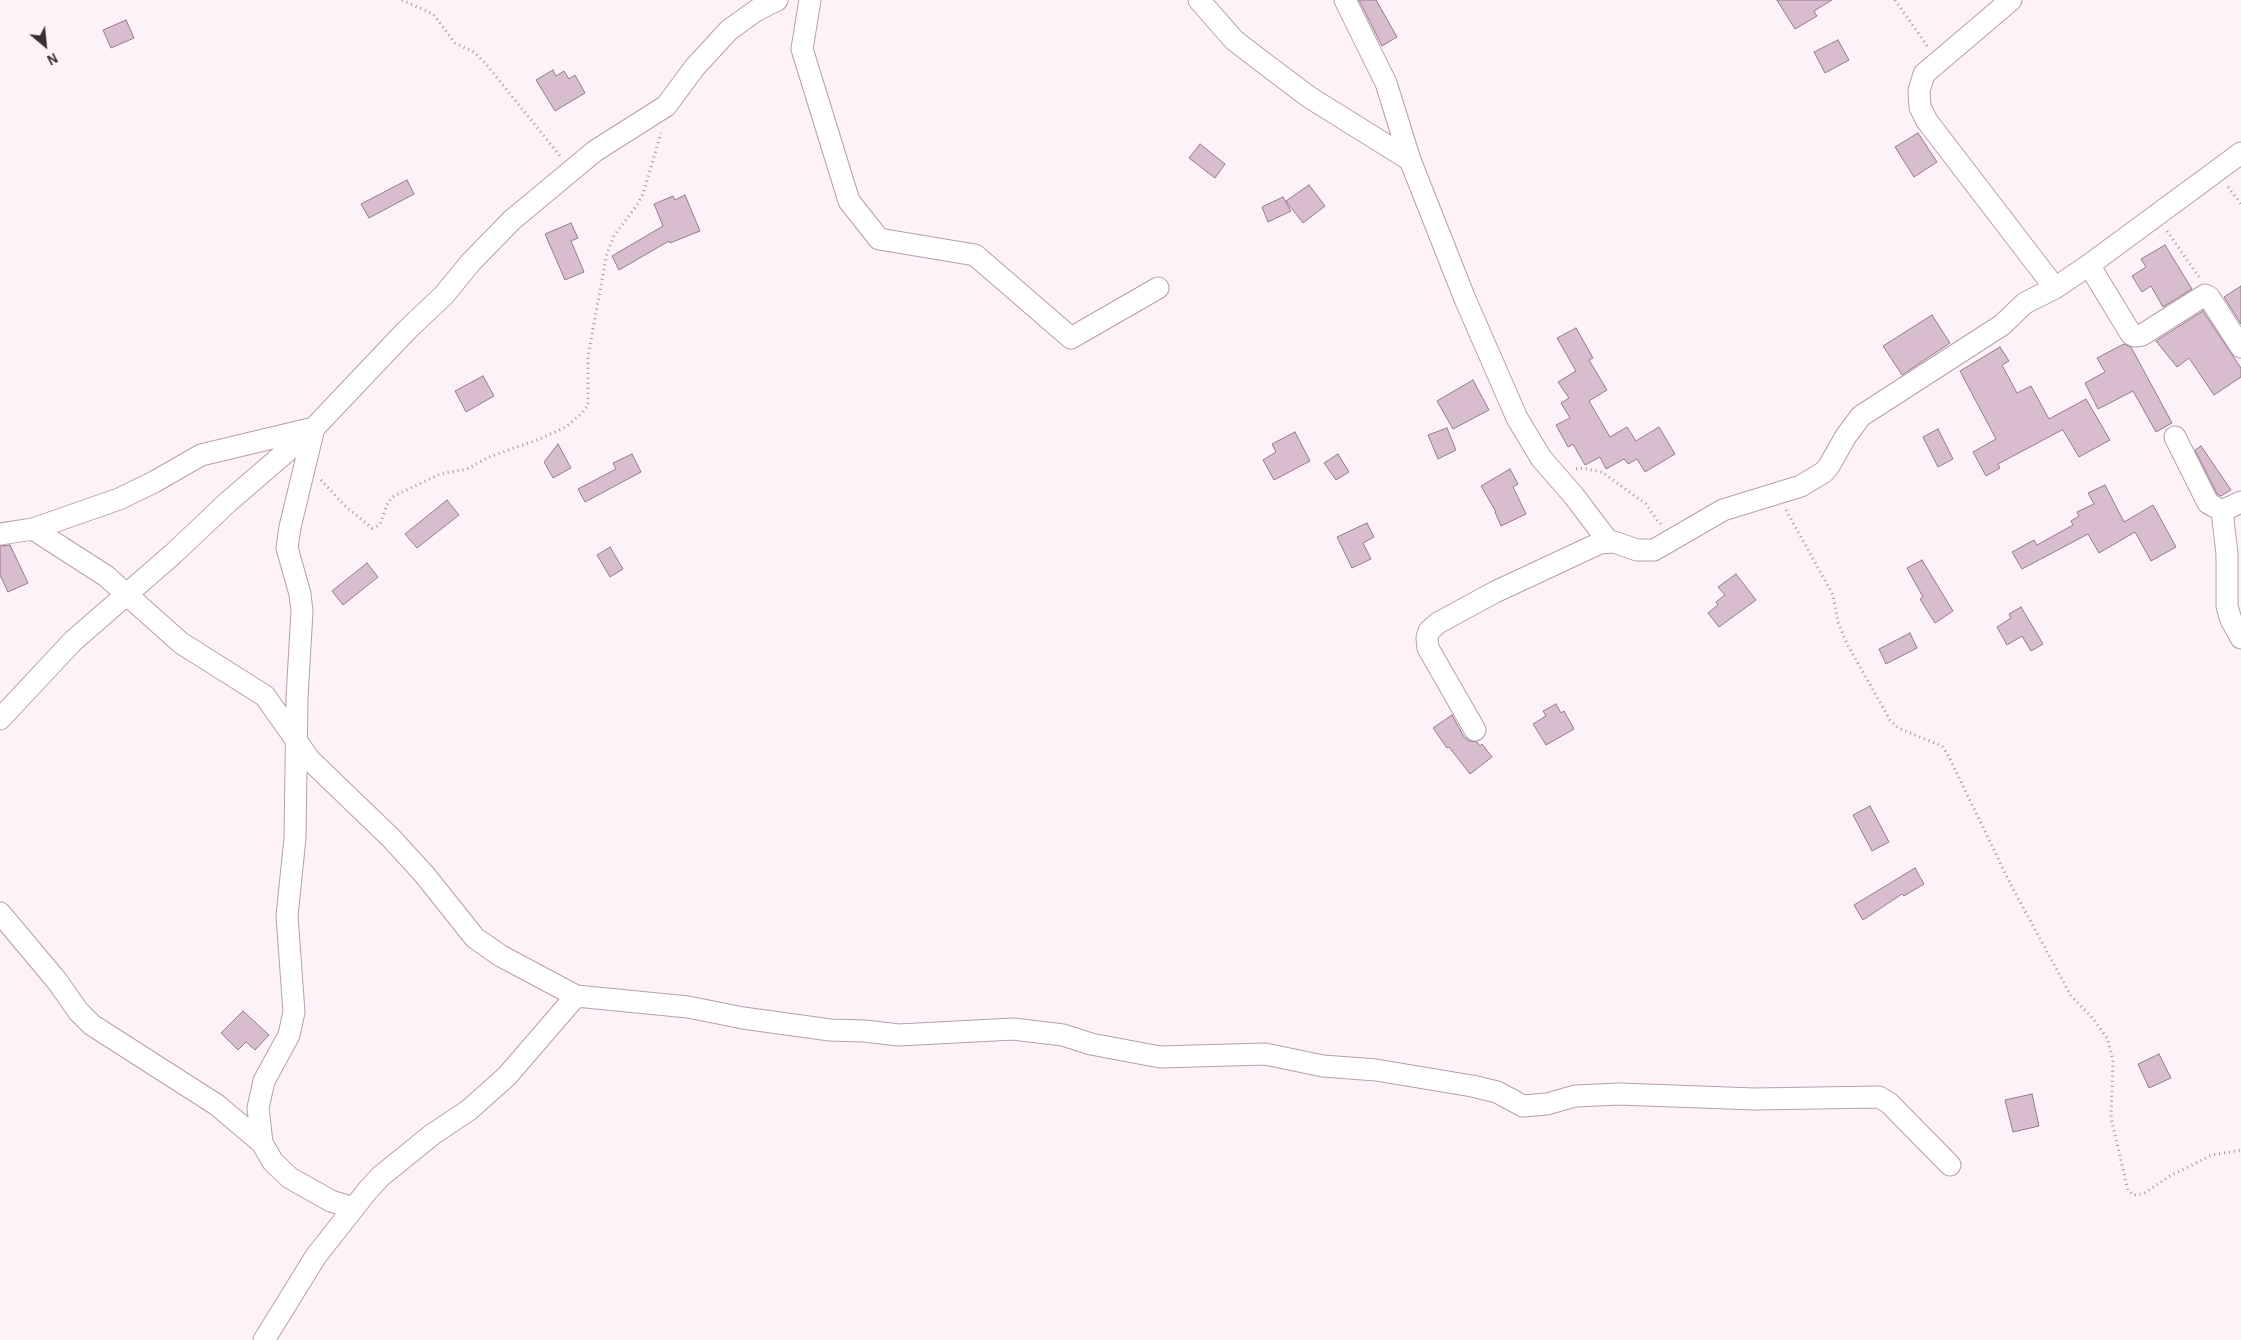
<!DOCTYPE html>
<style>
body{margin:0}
#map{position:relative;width:2241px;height:1340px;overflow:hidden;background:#fef2f9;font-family:"Alegreya Sans",sans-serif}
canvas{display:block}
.north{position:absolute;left:20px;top:20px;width:50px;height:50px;-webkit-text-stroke:4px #fef2f9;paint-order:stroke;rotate:152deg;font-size:14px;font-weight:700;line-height:20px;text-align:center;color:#382e34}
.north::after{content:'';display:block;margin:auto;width:18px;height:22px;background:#382e34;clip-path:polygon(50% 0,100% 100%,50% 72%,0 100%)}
</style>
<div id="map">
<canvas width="2241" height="1340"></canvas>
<div class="north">N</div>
</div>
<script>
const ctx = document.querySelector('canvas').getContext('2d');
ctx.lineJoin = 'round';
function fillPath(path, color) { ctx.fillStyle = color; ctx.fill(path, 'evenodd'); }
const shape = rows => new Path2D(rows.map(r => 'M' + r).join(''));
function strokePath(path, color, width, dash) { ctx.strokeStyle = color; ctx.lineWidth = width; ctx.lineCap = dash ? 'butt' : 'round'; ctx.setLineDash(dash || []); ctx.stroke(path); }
const building = shape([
 [1359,0,1376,0,1397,37,1382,46,1359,0],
 [1777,0,1832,0,1814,11,1817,16,1795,29,1777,0],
 [126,20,134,38,111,48,103,30,126,20],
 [1838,40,1849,60,1825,73,1814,52,1838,40],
 [553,70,556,76,564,71,569,79,575,75,585,93,555,111,536,80,553,70],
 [1918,133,1937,162,1914,177,1895,147,1918,133],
 [1200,144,1225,164,1215,178,1189,158,1200,144],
 [407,180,414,194,369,218,361,204,407,180],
 [1309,185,1325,206,1303,223,1286,201,1309,185],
 [685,195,700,231,670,243,669,241,619,270,612,256,663,226,654,204,673,196,675,200,685,195],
 [1283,197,1291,211,1268,222,1262,207,1283,197],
 [571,223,578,238,571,241,584,272,565,280,545,234,571,223],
 [2165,245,2192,289,2163,307,2151,286,2142,292,2132,276,2146,267,2141,259,2165,245],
 [2241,286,2241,324,2224,297,2241,286],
 [2203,311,2241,368,2241,377,2214,395,2189,358,2177,367,2156,341,2203,311],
 [1932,315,1950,343,1902,375,1883,346,1932,315],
 [1576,328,1593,358,1589,360,1607,390,1589,401,1610,437,1627,427,1636,441,1659,427,1675,454,1645,472,1637,459,1628,464,1624,459,1606,469,1600,457,1585,465,1573,444,1568,447,1556,425,1570,418,1561,403,1569,398,1558,382,1576,371,1557,338,1576,328],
 [2124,344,2131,347,2172,423,2156,432,2133,391,2098,409,2085,383,2105,372,2097,358,2124,344],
 [2000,347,2009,361,2002,365,2017,393,2031,386,2049,419,2086,399,2110,440,2079,457,2063,430,2062,430,1998,464,2000,468,1986,476,1973,452,1996,439,1960,371,2000,347],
 [483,376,494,396,466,412,455,391,483,376],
 [1473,380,1489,410,1453,429,1437,401,1473,380],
 [1447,428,1456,450,1438,459,1428,435,1447,428],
 [1938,429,1953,459,1938,467,1923,437,1938,429],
 [1295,432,1310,461,1274,480,1263,460,1276,452,1272,444,1295,432],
 [558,444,571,468,553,478,544,462,558,444],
 [2201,446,2231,490,2221,496,2217,494,2195,450,2201,446],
 [632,454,641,472,585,502,578,489,616,469,613,463,632,454],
 [1338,454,1349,472,1336,480,1324,463,1338,454],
 [1510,469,1518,484,1513,487,1526,514,1501,526,1495,512,1496,512,1481,486,1510,469],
 [2105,485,2124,522,2153,505,2176,547,2151,561,2135,532,2099,553,2088,534,2022,569,2012,552,2034,540,2037,545,2073,525,2071,521,2079,516,2077,512,2094,504,2088,493,2105,485],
 [447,500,459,515,417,548,405,534,447,500],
 [1367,523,1374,537,1363,543,1371,559,1352,568,1337,537,1367,523],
 [10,545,28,583,8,592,0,575,0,546,10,545],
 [610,547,623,569,610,577,597,555,610,547],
 [1922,560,1953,611,1935,623,1920,599,1923,597,1907,568,1922,560],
 [367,563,378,577,343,605,332,591,367,563],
 [1736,574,1756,600,1719,627,1708,613,1718,605,1716,602,1725,595,1718,587,1736,574],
 [2021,607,2043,644,2031,651,2022,636,2007,645,1997,627,2011,618,2009,614,2021,607],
 [1910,633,1917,648,1886,664,1879,649,1910,633],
 [1556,704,1561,713,1564,711,1574,729,1546,745,1533,724,1546,716,1543,711,1556,704],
 [1452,715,1464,737,1469,741,1477,742,1480,746,1482,744,1492,757,1470,774,1449,747,1447,748,1433,728,1452,715],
 [1870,806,1889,842,1872,851,1853,815,1870,806],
 [1915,868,1924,884,1904,896,1902,894,1863,920,1854,905,1915,868],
 [243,1011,269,1035,255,1050,246,1042,238,1050,221,1033,243,1011],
 [2159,1054,2171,1078,2149,1088,2138,1064,2159,1054],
 [2032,1094,2039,1126,2013,1132,2005,1100,2032,1094]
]);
fillPath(building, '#d7bdcd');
strokePath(building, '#947b8b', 1);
const minor = shape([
 [810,0,802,49,849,201,879,239,975,255,1071,338,1158,288],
 [1199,0,1234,40,1260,60,1309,97,1410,160],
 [1345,0,1386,83,1410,160,1465,299,1517,418,1541,458,1574,496,1608,541],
 [2011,0,1924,74,1919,91,1920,107,1927,121,2055,288],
 [2089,265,2131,334,2135,336,2142,335,2205,295,2209,297,2241,347],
 [2175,437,2208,503,2222,511,2227,554,2227,606,2231,620,2241,638],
 [2222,511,2241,502],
 [33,529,106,576,181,643,265,696,310,760,391,838,424,874,475,938,501,956,576,996,688,1007,743,1018,830,1030,864,1031,899,1035,1013,1029,1063,1035,1091,1044,1160,1057,1265,1054,1323,1066,1376,1070,1472,1086,1497,1092,1523,1106,1547,1104,1575,1096,1619,1094,1755,1099,1879,1097,1889,1103,1950,1165],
 [0,534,33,529,119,499,154,482,201,455,314,428,290,527,287,548,300,594,302,611,297,698,295,838,287,916,294,1012,289,1035,264,1081,258,1108,262,1143,273,1162,290,1178,315,1192,331,1201,353,1208],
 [0,719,73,641,173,554,228,502,314,428,407,330,444,295,471,262,512,220,595,151,666,106,695,67,729,30,757,10,777,0],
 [1475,730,1428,648,1427,638,1429,631,1438,623,1495,592,1600,543,1614,542,1637,550,1654,550,1723,510,1801,486,1824,472,1829,466,1846,436,1861,416,2002,325,2025,303,2055,288,2089,265,2241,153],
 [0,913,57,981,78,1011,92,1025,217,1105,262,1143],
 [264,1340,316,1256,368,1190,381,1176,433,1134,469,1110,507,1076,576,996]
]);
strokePath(minor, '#b89eae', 23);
strokePath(shape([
 [402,0,433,14,455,43,474,52,486,64,560,156],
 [1895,0,1928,47],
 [2228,187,2241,204],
 [2167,231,2199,277],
 [1576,469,1582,468,1602,472,1646,504,1657,520,1661,524],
 [321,480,344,505,372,528,376,527,380,524,388,502,394,496,440,474,467,469,489,457,537,440,566,427,582,413,588,405,588,356,607,253,614,236,637,205,643,194,661,133],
 [1786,510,1833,595,1838,622,1847,644,1890,720,1898,728,1942,746,1947,753,2011,885,2071,996,2091,1016,2107,1038,2113,1060,2111,1118,2128,1190,2133,1195,2143,1194,2170,1176,2212,1155,2241,1150]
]), '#a1969d', 3, [1, 4]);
strokePath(minor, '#fff', 21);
</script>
